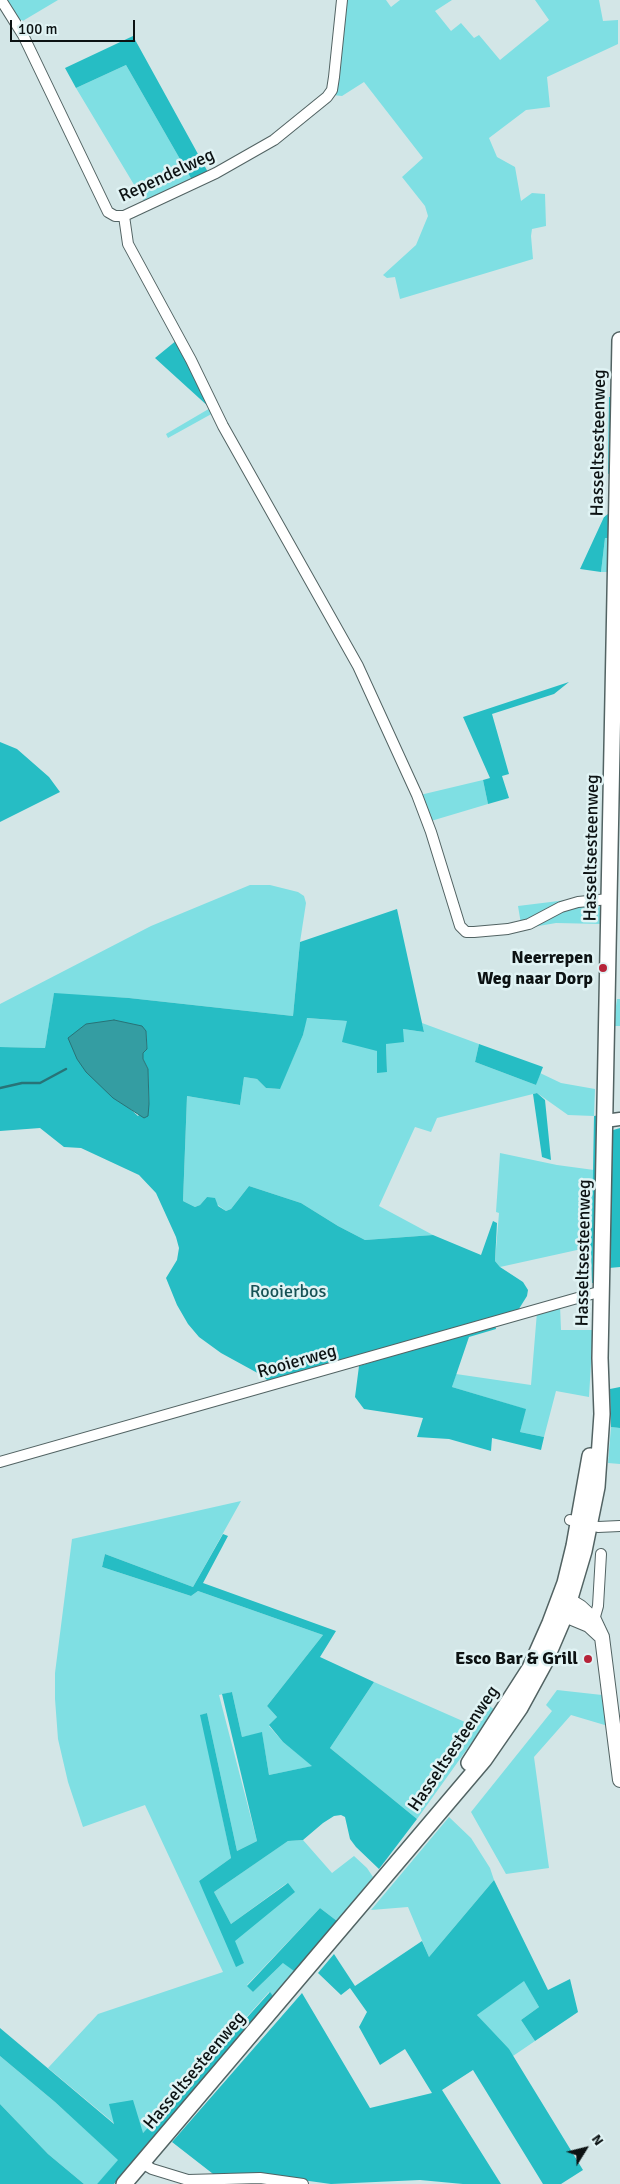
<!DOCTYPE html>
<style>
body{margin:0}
#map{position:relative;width:620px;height:2184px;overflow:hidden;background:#d3e6e7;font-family:Signika,sans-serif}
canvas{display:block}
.north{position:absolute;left:560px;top:2124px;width:50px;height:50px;-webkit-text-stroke:4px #e0f3f4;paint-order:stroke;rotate:54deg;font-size:14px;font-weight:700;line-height:20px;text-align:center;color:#0c1213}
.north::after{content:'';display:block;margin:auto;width:18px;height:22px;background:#0c1213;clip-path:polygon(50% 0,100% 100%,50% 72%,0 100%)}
.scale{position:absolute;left:10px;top:20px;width:125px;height:22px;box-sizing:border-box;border:2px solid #0c1213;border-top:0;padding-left:6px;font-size:15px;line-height:18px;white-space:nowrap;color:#0c1213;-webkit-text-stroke:4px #e0f3f4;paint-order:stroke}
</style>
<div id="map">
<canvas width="620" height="2184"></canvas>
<div class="north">N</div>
<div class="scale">100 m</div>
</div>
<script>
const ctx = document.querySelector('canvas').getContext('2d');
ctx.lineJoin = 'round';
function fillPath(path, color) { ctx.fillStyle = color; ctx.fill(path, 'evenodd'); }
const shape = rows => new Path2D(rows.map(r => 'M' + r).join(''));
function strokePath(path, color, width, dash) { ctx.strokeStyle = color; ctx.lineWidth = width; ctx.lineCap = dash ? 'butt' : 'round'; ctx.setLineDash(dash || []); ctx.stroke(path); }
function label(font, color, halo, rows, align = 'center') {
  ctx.font = font + ' Signika,sans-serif'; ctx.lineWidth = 5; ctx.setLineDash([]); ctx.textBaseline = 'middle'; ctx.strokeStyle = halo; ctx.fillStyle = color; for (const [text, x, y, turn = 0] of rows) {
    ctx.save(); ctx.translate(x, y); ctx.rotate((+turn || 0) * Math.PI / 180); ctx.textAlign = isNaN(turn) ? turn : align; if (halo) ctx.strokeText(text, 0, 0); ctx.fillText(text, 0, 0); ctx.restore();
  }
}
fillPath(shape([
 [5,0,58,0,21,22],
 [346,0,386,0,391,7,400,0,452,0,435,11,451,31,461,23,474,38,479,35,500,60,549,20,535,0,599,0,603,21,618,20,618,44,547,77,550,107,526,110,489,138,497,157,515,167,521,201,532,193,545,194,546,226,532,229,531,236,533,259,400,299,395,277,387,278,383,275,416,245,428,216,425,206,402,177,423,158,364,82,342,96,333,95],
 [126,65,192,180,145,203,76,88],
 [212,407,215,412,168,438,166,434],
 [605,538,611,538,609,572,601,572],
 [483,780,488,804,431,821,420,795],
 [250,885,270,885,298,892,304,896,306,903,300,942,293,1016,129,998,54,994,45,1048,0,1047,0,1004,151,926],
 [575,899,521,924,518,906],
 [598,904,602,908,602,924,556,923,527,928,560,910],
 [617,999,620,999,620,1026,613,1026],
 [306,1018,347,1021,377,1051,377,1072,387,1072,386,1044,403,1029,424,1032,422,1023,479,1044,475,1062,536,1085,540,1073,561,1083,595,1089,594,1116,568,1115,537,1093,437,1118,431,1132,415,1127,379,1206,433,1235,365,1240,338,1226,301,1203,249,1186,231,1209,226,1211,207,1197,200,1205,195,1207,183,1201,187,1096,240,1105,244,1077,257,1079,266,1088,279,1089,303,1035],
 [500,1153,557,1165,594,1170,592,1228,579,1229,577,1250,500,1267,495,1261,499,1213,496,1212],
 [560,1305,561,1330,593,1330,589,1397,556,1391,544,1437,520,1432,525,1409,452,1387,456,1374,531,1385,537,1312],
 [611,1427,620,1428,620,1464,608,1463],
 [241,1501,193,1587,105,1554,102,1567,191,1596,198,1591,323,1635,267,1706,277,1717,269,1726,283,1742,313,1766,269,1775,262,1733,242,1737,232,1692,219,1695,257,1841,237,1851,207,1713,201,1715,231,1858,199,1881,244,1963,234,1941,287,1883,231,1924,214,1892,279,1847,288,1841,303,1840,332,1873,354,1856,367,1868,373,1877,337,1921,320,1908,247,1985,253,1992,284,1962,294,1971,273,1996,269,1992,143,2133,115,2124,48,2068,98,2014,223,1972,145,1805,83,1827,68,1782,58,1739,55,1699,55,1673,72,1539],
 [374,1682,474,1726,488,1705,495,1710,417,1819,330,1748],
 [557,1690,602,1695,608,1726,571,1715,534,1757,549,1868,506,1874,471,1812,552,1711,546,1705],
 [449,1817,471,1838,490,1868,494,1880,429,1957,408,1907,371,1910],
 [524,1980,539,2007,521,2020,535,2041,513,2056,477,2015],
 [0,2056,55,2102,119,2160,97,2184,84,2184,48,2154,0,2104]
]), '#7fdfe3');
fillPath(shape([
 [133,36,209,174,192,180,126,65,76,88,65,68],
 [177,340,210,408,155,358],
 [609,397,614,397,612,473,608,474],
 [608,514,611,517,611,538,605,538,601,572,580,569,604,517],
 [569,682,554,694,492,714,509,774,502,776,509,798,488,804,483,780,490,778,463,717],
 [0,742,17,749,49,777,60,792,0,822],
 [397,909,424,1032,403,1029,404,1042,386,1044,387,1072,377,1073,377,1051,342,1042,347,1021,307,1018,303,1035,280,1089,266,1088,257,1079,244,1077,240,1105,187,1096,183,1201,195,1207,200,1205,207,1197,215,1198,218,1206,226,1211,231,1209,249,1186,301,1203,338,1226,365,1240,433,1235,481,1255,493,1221,497,1223,495,1261,500,1267,523,1282,528,1290,527,1296,517,1312,270,1383,263,1376,221,1353,199,1337,188,1324,177,1305,166,1278,177,1260,179,1248,176,1237,156,1193,139,1175,81,1148,64,1147,40,1128,0,1131,0,1047,45,1048,54,993,129,998,293,1016,300,942],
 [146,1031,147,1049,143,1053,143,1059,148,1069,149,1104,138,1116,126,1105,113,1097],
 [479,1044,543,1067,536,1085,475,1062],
 [537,1093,545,1100,551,1160,542,1157,533,1094],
 [600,1115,596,1283,592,1283,591,1247,577,1250,579,1229,592,1228,594,1116],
 [620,1128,620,1267,609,1268,610,1131],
 [495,1324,496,1329,469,1337,452,1387,526,1409,520,1432,544,1437,541,1450,492,1438,491,1451,449,1439,417,1437,423,1418,364,1409,355,1397,359,1366],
 [620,1387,620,1428,611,1427,610,1389],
 [223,1534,228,1536,203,1583,336,1631,320,1657,374,1682,330,1748,417,1819,379,1869,356,1847,350,1839,345,1817,341,1815,334,1816,323,1823,303,1840,288,1841,214,1892,231,1924,288,1883,295,1892,235,1941,244,1963,236,1967,199,1881,231,1858,200,1715,207,1713,237,1851,257,1841,222,1694,232,1692,242,1737,262,1732,269,1775,312,1766,283,1742,269,1725,277,1717,267,1706,323,1635,198,1591,191,1596,102,1567,105,1554,193,1587],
 [494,1880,548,1990,570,1979,578,2012,535,2041,521,2020,539,2007,524,1981,477,2015,509,2049,583,2170,561,2184,543,2184,473,2070,442,2090,501,2184,463,2184,420,2180,331,2184,258,2174,217,2177,172,2142,302,1993,370,2108,432,2093,405,2049,380,2065,359,2027,367,2012,350,1988,341,1995,318,1973,334,1954,355,1986,422,1941,429,1957],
 [320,1908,337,1921,294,1971,283,1963,253,1992,247,1986],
 [270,1992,273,1996,114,2184,97,2184,118,2160,55,2102,0,2056,0,2028,114,2124,109,2104,133,2100,143,2133],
 [0,2104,48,2154,84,2184,0,2184]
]), '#26bdc4');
const water = shape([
 [114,1020,142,1026,146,1031,147,1049,143,1053,143,1059,148,1069,149,1104,148,1116,144,1118,113,1098,86,1072,77,1059,68,1038,86,1024,114,1020]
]);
fillPath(water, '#349da2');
strokePath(water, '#287377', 1);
strokePath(shape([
 [0,1088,22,1083,40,1083,66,1069]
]), '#287377', 2.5);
const minor = shape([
 [1,0,23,35,108,212,115,216,124,216,216,173,274,140,327,97,332,90,334,77,342,0],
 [124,216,128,244,191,360,223,426,358,666,417,795,431,832,460,926,466,932,474,932,508,929,529,924,561,907,578,902,609,899],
 [0,1462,602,1291],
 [570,1520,598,1527,620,1526],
 [590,1625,594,1620,598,1606,601,1554],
 [142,2163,152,2169,188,2180,260,2178,303,2184]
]);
const tertiary = shape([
 [605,1121,620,1119]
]);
const secondary = shape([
 [602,1637,589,1625,565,1615,558,1603,570,1601,580,1607,594,1620,602,1637,620,1780]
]);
const primary = shape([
 [469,1763,530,1668,550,1623,565,1583,574,1546,590,1456],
 [124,2184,484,1760,520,1708,544,1664,565,1615,584,1551,597,1487,602,1414,600,1358,620,340]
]);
strokePath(minor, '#526363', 12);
strokePath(tertiary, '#526363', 15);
strokePath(secondary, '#526363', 16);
strokePath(primary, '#526363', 18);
strokePath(minor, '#fff', 10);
strokePath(tertiary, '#fff', 12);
strokePath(secondary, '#fff', 14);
strokePath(primary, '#fff', 15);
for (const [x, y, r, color] of [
 [603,968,5,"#b62439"],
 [588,1659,5,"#b62439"]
]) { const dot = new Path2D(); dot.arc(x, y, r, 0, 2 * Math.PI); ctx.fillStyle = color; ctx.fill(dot); strokePath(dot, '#e0f3f4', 2); }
label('18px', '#0c1213', '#e0f3f4', [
 ["Rependelweg",167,176,-25],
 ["Hasseltsesteenweg",599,443,-89],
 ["Hasseltsesteenweg",592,848,-89],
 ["Hasseltsesteenweg",584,1253,-89],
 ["Rooierweg",297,1362,-16],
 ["Hasseltsesteenweg",454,1749,-56],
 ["Hasseltsesteenweg",195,2071,-50]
]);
label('bold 18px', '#0c1213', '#e0f3f4', [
 ["Neerrepen",593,958],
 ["Weg naar Dorp",593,979],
 ["Esco Bar & Grill",578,1659]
], 'right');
label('18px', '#175255', '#e0f3f4', [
 ["Rooierbos",288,1292]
]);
</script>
